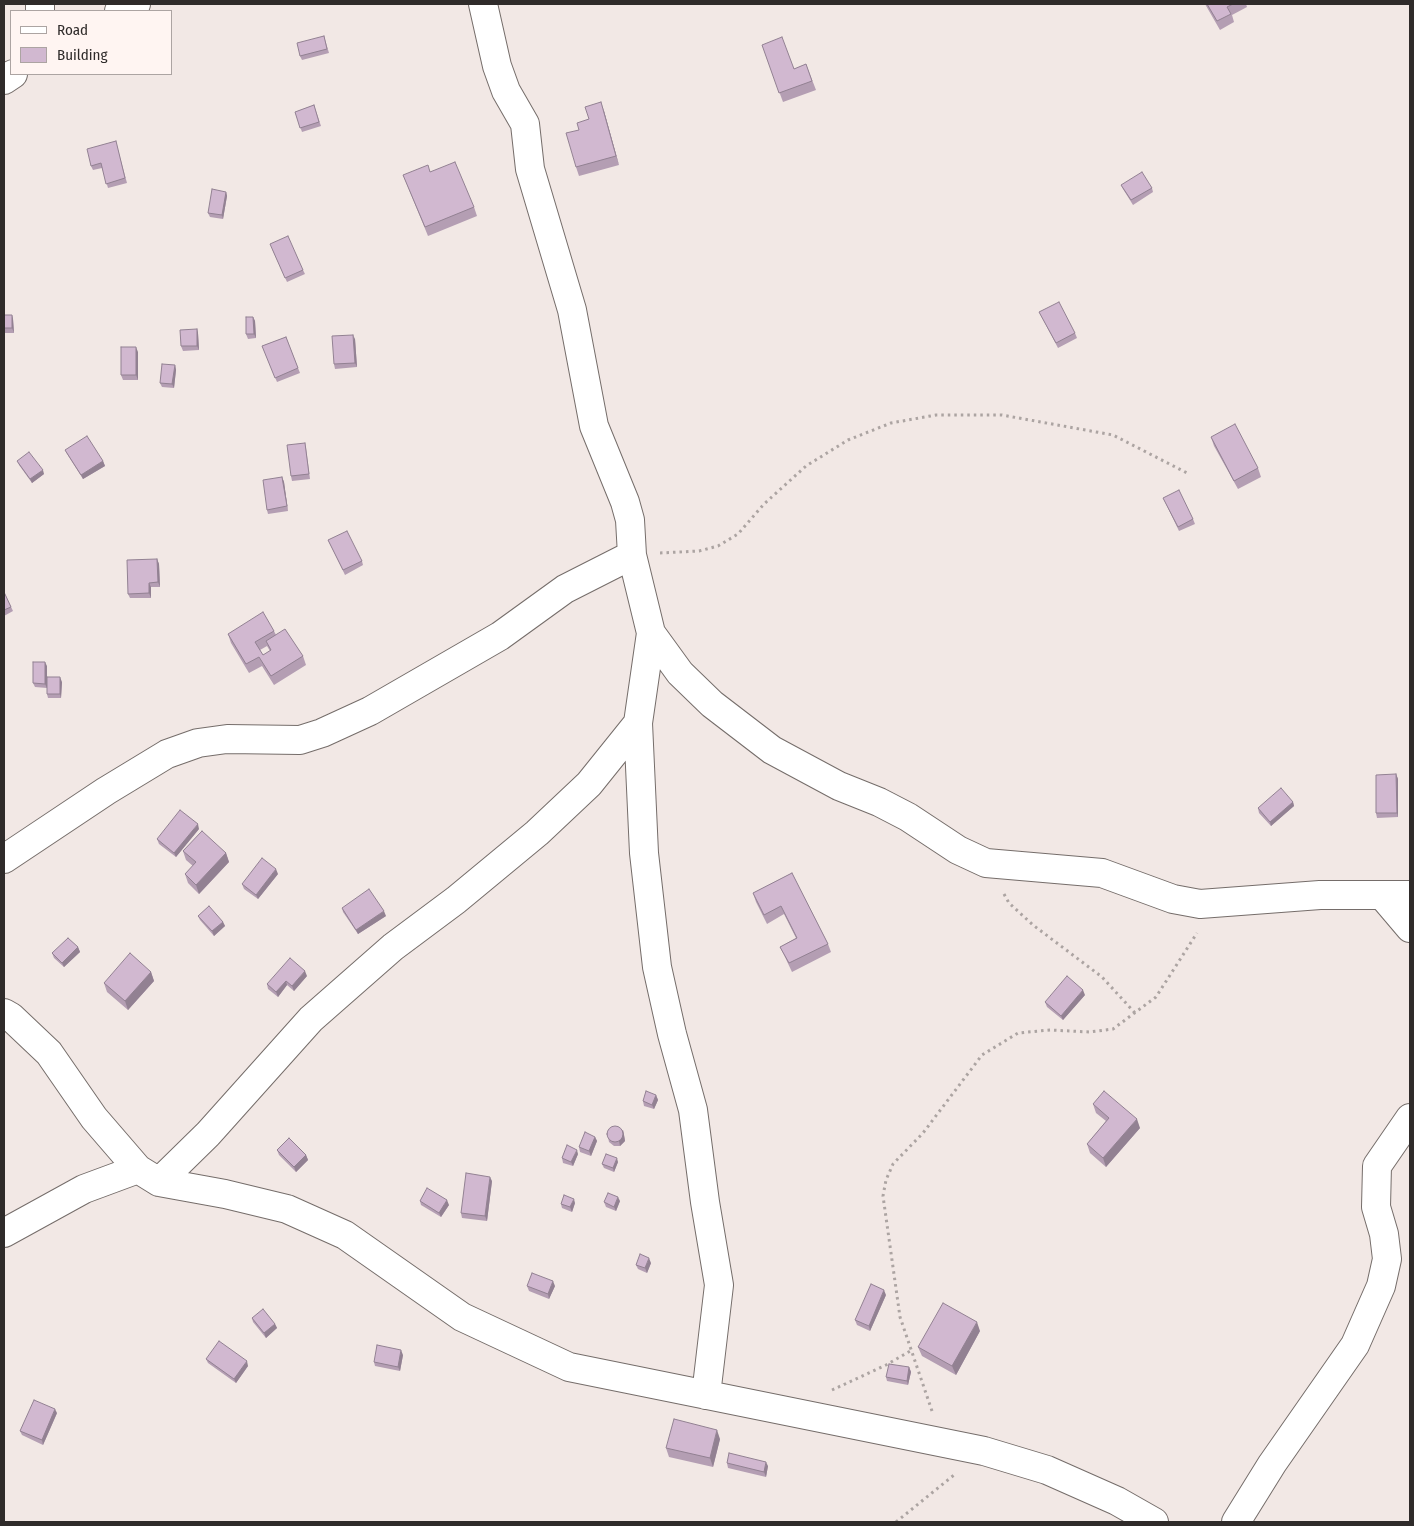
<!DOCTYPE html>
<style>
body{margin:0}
#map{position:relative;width:1414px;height:1526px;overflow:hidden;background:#f2e8e5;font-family:"Fira Sans Condensed",sans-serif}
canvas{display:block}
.frame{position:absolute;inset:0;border:5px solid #2f2b2a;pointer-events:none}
.legend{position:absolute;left:10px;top:10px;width:162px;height:65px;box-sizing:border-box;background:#fff5f2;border:1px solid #aca4a2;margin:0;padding:6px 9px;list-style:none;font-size:15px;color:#2f2b2a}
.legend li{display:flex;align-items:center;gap:10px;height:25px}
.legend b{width:25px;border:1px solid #aca4a2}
</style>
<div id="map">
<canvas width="1414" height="1526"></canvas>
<div class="frame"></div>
<ul class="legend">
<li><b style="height:6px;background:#fff"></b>Road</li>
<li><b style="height:14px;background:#d1b8d0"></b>Building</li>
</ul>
</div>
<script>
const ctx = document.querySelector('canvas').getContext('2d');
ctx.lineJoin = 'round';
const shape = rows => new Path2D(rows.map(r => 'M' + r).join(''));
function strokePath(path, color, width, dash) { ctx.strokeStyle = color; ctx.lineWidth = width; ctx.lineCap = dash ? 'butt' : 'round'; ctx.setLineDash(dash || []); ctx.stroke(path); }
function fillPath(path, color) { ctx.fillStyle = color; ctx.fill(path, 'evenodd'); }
const minor = shape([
 [40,4,40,11],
 [483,4,497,66,506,91,525,124,530,169,572,310,594,426,625,502,630,520,632,555,651,633,680,673,712,704,772,750,839,786,879,802,908,817,958,850,986,863,1102,873,1173,899,1200,904,1320,895,1410,895],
 [119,11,136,4],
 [4,80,13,74],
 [651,633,638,723,644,853,657,967,672,1034,693,1110,705,1202,719,1285,706,1395],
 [4,859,106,791,167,754,198,743,227,739,300,740,322,733,370,711,500,636,565,589,632,555],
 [1382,895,1410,928],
 [4,1013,11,1017,49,1053,94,1118,138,1169,159,1182,225,1194,287,1209,345,1235,462,1317,569,1367,984,1451,1047,1470,1117,1501,1154,1522],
 [159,1182,208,1134,311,1019,393,947,456,900,537,833,589,784,638,723],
 [4,1233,84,1189,138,1169],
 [1236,1522,1272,1464,1355,1345,1381,1286,1387,1259,1384,1234,1376,1207,1377,1166,1410,1118]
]);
strokePath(minor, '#756d6a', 30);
strokePath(shape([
 [660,553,699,551,718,546,738,534,764,504,806,466,848,440,891,423,936,415,1002,415,1113,435,1189,474],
 [1004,894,1009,903,1033,925,1102,977,1135,1013],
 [832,1390,886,1365,912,1350],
 [932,1411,900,1317,883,1196,886,1180,893,1164,923,1133,982,1055,1018,1033,1050,1030,1089,1032,1113,1029,1156,997,1197,933],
 [896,1522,954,1475]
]), '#aca4a2', 3, [2.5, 4]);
strokePath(minor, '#fff', 28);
fillPath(shape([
 [1205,4,1246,4,1247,7,1232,15,1234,22,1220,30],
 [324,36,329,53,302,60,300,56],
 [762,45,794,69,806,64,816,90,783,102],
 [314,105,321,126,302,132,295,112],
 [604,111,619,165,579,176,576,167,579,130,589,119],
 [117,146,127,183,108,188,102,168,93,170,91,166],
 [430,172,474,207,477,216,428,236,403,175],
 [1121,185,1152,188,1153,192,1133,205,1123,189],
 [226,192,227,196,223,219,210,217,208,213],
 [272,249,303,270,305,274,287,282],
 [1039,312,1075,333,1077,338,1058,348],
 [4,315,12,315,13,319,14,333,4,333],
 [253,317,255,321,256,338,248,339,246,334],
 [197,329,198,333,199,350,183,351,181,346],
 [286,337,300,373,277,382,262,346],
 [355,339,357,367,335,369,334,364],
 [138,352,138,380,123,380,121,375],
 [175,365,176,370,174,388,162,387,160,383],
 [1211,437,1258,468,1261,477,1238,489,1214,446],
 [305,443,306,448,310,479,292,481,291,476],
 [65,450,103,461,105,466,83,479,67,454],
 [17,461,44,474,32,483,19,465],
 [282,477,284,482,288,511,268,514,267,510],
 [1163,498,1193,519,1195,524,1179,531],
 [328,540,362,561,363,565,345,575],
 [157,559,159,564,160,587,151,587,151,598,130,598,128,594],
 [4,592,13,611,4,616],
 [274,631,276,635,303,656,306,665,274,685,262,666,249,673,231,643,228,634],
 [267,646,270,651,263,655,260,650],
 [47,666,47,688,35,687,33,683],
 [62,682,61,698,48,698,47,694],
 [1396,774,1398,779,1398,817,1377,818,1376,813],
 [1293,802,1294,806,1271,826,1259,813,1258,808],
 [199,829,176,857,159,844,157,839],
 [183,851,226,853,229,862,199,894,188,883,185,874,193,866,186,860],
 [792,873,828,944,831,952,792,972,784,955,780,947,796,938,784,914,767,924,756,902,753,893],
 [278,874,258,899,244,889,242,884],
 [342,908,386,916,358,934,343,912],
 [198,916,223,922,225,926,214,936,200,920],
 [78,947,80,952,64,967,54,958,52,953],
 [151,972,154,981,128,1010,107,992,104,983],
 [307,976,294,991,287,985,278,997,268,989,267,984],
 [1085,995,1063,1020,1047,1007,1045,1002],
 [656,1095,658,1100,654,1109,644,1106,643,1101],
 [1093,1104,1140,1128,1106,1167,1090,1153,1087,1144,1106,1121,1096,1113],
 [623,1130,624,1135,625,1141,620,1146,614,1146,609,1142,608,1137],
 [595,1137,597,1141,591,1156,580,1152,579,1147],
 [277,1150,306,1155,308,1160,296,1172,279,1155],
 [578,1154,573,1166,563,1163,562,1158],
 [618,1162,614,1172,604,1168,602,1164],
 [492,1181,487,1221,462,1218,461,1213],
 [420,1201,449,1205,441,1217,421,1205],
 [620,1201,616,1211,606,1207,604,1202],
 [575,1203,572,1212,562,1208,561,1204],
 [651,1263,647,1273,638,1269,636,1265],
 [527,1286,555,1286,549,1299,529,1291],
 [886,1295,870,1331,857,1325,855,1320],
 [252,1318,275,1324,277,1328,266,1338,253,1322],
 [980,1331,956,1375,922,1356,918,1347],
 [403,1355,400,1371,375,1366,374,1362],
 [206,1359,248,1366,236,1383,208,1363],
 [909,1367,911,1372,908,1385,887,1381,886,1377],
 [57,1413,43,1445,22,1435,20,1431],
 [720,1439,713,1467,669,1457,666,1448],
 [727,1463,768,1466,766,1477,728,1468]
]), '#b49eb3');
fillPath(shape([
 [601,102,604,111,619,165,616,156],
 [226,192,227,196,223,219,222,215],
 [12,315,13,319,14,333,12,328],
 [253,317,255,321,256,338,254,334],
 [197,329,198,333,199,350,197,346],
 [353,335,355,339,357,367,355,363],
 [136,347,138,352,138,380,136,375],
 [175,365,176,370,174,388,172,384],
 [103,461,105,466,83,479,81,475],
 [43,470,44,474,32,483,30,479],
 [282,477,284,482,288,511,287,506],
 [157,559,159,564,160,587,158,582],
 [149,583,151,587,151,598,149,593],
 [45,662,47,666,47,688,45,684],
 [60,677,62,682,61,698,60,694],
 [1396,774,1398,779,1398,817,1397,813],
 [1293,802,1294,806,1271,826,1270,822],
 [198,824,199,829,176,857,174,853],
 [226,853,229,862,199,894,196,885],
 [276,869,278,874,258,899,256,895],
 [384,911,386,916,358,934,356,930],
 [223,922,225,926,214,936,212,931],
 [78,947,80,952,64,967,62,963],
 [305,971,307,976,294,991,292,986],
 [151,972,154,981,128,1010,125,1001],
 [286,981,287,985,278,997,276,992],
 [1083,990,1085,995,1063,1020,1061,1016],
 [656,1095,658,1100,654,1109,652,1105],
 [1137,1119,1140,1128,1106,1167,1103,1158],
 [623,1130,624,1135,625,1141,620,1146,619,1141],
 [595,1137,597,1141,591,1156,589,1151],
 [577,1150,578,1154,573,1166,571,1162],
 [306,1155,308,1160,296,1172,294,1167],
 [617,1158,618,1162,614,1172,613,1168],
 [490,1177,492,1181,487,1221,485,1216],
 [618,1197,620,1201,616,1211,614,1207],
 [574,1199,575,1203,572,1212,570,1207],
 [447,1200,449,1205,441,1217,439,1213],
 [649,1258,651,1263,647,1273,645,1268],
 [553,1281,555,1286,549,1299,548,1294],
 [884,1290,886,1295,870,1331,869,1326],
 [977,1322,980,1331,956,1375,952,1366],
 [275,1324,277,1328,266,1338,264,1333],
 [401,1350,403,1355,400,1371,398,1367],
 [247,1361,248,1366,236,1383,234,1379],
 [909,1367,911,1372,908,1385,907,1381],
 [55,1409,57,1413,43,1445,42,1440],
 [717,1430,720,1439,713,1467,710,1458],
 [766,1462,768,1466,766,1477,764,1472]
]), '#928192');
const building = shape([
 [1207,4,1233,4,1227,7,1231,14,1217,21,1207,4],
 [324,36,327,49,300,56,297,43,324,36],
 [782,37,794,69,806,64,812,81,779,93,762,45,782,37],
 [601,102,616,156,576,167,566,133,579,130,577,123,589,119,585,107,601,102],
 [314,105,319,122,300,128,295,112,314,105],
 [116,141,125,178,106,184,101,163,91,166,87,149,116,141],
 [455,162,474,207,425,227,403,175,428,165,430,172,455,162],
 [1142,172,1152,188,1131,200,1121,185,1142,172],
 [212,189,226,192,222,215,208,213,212,189],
 [288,236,303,270,285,278,270,244,288,236],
 [1059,302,1075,333,1056,343,1039,312,1059,302],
 [4,315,12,315,12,328,4,328,4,315],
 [246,317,253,317,254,334,246,334,246,317],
 [197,329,197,346,181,346,180,330,197,329],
 [353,335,355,363,334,364,332,336,353,335],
 [286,337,298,368,275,378,262,346,286,337],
 [121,347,136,347,136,375,121,375,121,347],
 [162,364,175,365,172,384,160,383,162,364],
 [1235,424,1258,468,1234,481,1211,437,1235,424],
 [87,436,103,461,81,475,65,450,87,436],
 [305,443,309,474,291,476,287,445,305,443],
 [29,452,43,470,30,479,17,461,29,452],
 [282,477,287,506,267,510,263,480,282,477],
 [1179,490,1193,519,1178,527,1163,498,1179,490],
 [347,531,362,561,343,570,328,540,347,531],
 [157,559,158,582,149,583,149,593,128,594,127,560,157,559],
 [4,592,11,607,4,610,4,592],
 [263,612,274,631,255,642,263,655,271,650,266,641,285,629,303,656,271,676,259,657,246,664,228,634,263,612],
 [33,662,45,662,45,684,33,683,33,662],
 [47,677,60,677,60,694,47,694,47,677],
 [1396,774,1397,813,1376,813,1376,775,1396,774],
 [1281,788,1293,802,1270,822,1258,808,1281,788],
 [180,810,198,824,174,853,157,839,180,810],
 [202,831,226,853,196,885,185,874,196,862,183,851,202,831],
 [262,858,276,869,256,895,242,884,262,858],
 [792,873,828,944,789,963,780,947,797,938,781,906,764,915,753,893,792,873],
 [369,889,384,911,356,930,342,908,369,889],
 [209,906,223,922,212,931,198,916,209,906],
 [68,938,78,947,62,963,52,953,68,938],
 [130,953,151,972,125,1001,104,983,130,953],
 [290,958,305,971,292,986,286,981,276,992,267,984,290,958],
 [1067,976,1083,990,1061,1016,1045,1002,1067,976],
 [646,1091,656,1095,652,1105,643,1101,646,1091],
 [1104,1091,1137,1119,1103,1158,1087,1144,1109,1118,1093,1104,1104,1091],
 '607 1134a8 8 0 1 1 16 0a8 8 0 1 1-16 0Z',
 [585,1132,595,1137,589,1151,579,1147,585,1132],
 [289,1138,306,1155,294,1167,277,1150,289,1138],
 [567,1145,577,1150,571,1162,562,1158,567,1145],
 [606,1154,617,1158,613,1168,602,1164,606,1154],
 [466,1173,490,1177,485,1216,461,1213,466,1173],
 [427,1188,447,1200,439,1213,420,1201,427,1188],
 [608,1193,618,1197,614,1207,604,1202,608,1193],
 [564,1195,574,1199,570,1207,561,1204,564,1195],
 [640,1254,649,1258,645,1268,636,1265,640,1254],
 [532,1273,553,1281,548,1294,527,1286,532,1273],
 [871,1284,884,1290,869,1326,855,1320,871,1284],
 [943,1303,977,1322,952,1366,918,1347,943,1303],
 [263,1309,275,1324,264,1333,252,1318,263,1309],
 [219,1341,247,1361,234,1379,206,1359,219,1341],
 [377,1345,401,1350,398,1367,374,1362,377,1345],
 [889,1364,909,1367,907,1381,886,1377,889,1364],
 [34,1400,55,1409,42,1440,20,1431,34,1400],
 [674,1419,717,1430,710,1458,666,1448,674,1419],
 [729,1453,766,1462,764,1472,727,1463,729,1453]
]);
fillPath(building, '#d1b8d0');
strokePath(building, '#928192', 1);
</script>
